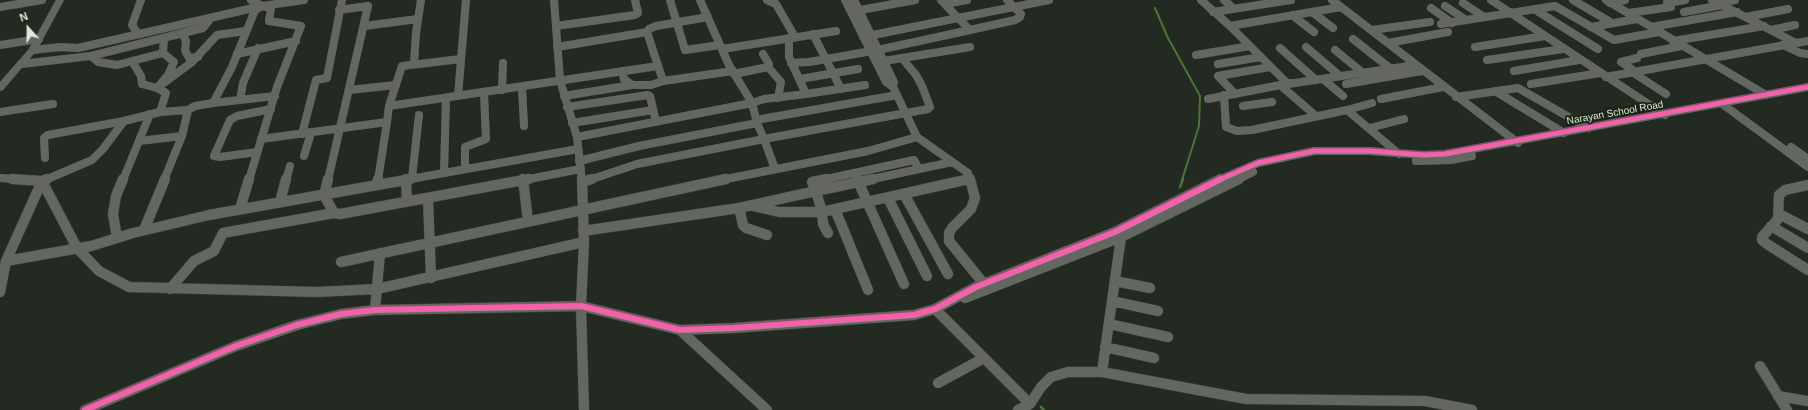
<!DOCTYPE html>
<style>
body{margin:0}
#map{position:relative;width:1808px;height:410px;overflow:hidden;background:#232a21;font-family:Arial,sans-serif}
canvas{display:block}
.north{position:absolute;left:8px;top:8px;width:40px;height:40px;-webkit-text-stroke:3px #192514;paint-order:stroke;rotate:339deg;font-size:11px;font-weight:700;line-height:16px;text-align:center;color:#e0e8dd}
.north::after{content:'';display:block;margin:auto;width:14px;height:18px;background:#e0e8dd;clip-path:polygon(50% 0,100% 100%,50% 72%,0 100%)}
</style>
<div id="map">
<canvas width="1808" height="410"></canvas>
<div class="north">N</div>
</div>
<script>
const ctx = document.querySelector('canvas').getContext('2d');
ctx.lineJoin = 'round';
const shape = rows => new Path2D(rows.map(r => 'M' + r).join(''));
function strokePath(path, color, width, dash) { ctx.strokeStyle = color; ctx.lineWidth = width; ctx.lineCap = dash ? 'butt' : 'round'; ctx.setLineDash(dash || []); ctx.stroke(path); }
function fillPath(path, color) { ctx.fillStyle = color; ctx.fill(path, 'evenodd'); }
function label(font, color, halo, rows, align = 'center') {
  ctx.font = font + ' Arial,sans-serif'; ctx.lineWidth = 4; ctx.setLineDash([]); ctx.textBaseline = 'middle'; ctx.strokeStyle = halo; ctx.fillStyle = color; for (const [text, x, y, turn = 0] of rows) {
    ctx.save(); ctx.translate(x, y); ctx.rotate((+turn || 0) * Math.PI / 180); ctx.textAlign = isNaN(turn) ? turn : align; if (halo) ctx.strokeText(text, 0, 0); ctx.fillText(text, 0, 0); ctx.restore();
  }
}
strokePath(shape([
 [1155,8,1168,38,1200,96,1199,126,1182,180]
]), '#497535', 2);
strokePath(shape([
 [1180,187,1183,179],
 [1041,407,1044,410]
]), '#497535', 2.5);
const minorFar1 = shape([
 [554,0,560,80,577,137,582,180],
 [670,0,685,50,720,45],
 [700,0,729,65,752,103,757,123,764,139,928,109,930,107,922,86,916,75,902,58],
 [767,0,776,4,795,37],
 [845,0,886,82,893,87,917,137,968,173,970,180],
 [854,0,894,82,893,87],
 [941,0,958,18,1049,0],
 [1201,0,1230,26,1288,84,1415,65],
 [1224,0,1233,8],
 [1332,0,1518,143],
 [1491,0,1665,115],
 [1573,0,1612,23],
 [1606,0,1766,95],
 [1712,0,1796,43],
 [1463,3,1484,17],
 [1610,3,1625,0],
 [1667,3,1685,0],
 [1719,3,1735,0],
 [945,4,967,0],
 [1445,6,1466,20],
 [0,7,42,0],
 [1431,8,1452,23],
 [1534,9,1598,49],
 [855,11,915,0],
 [1213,12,1291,0],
 [1312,12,1333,28],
 [1684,12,1722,5],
 [1629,13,1671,7],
 [1292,15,1314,32],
 [1746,17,1788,9],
 [1441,24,1555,6,1614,40,1659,32],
 [364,26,418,19],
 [556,26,635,15,638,13,635,0],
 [1230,26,1341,7],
 [1591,27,1637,19],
 [1651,27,1737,12],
 [970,30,1015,20,1020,17,1021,14,1007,0],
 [1372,30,1430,22],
 [1771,30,1795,25],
 [647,32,649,29,656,26,708,17],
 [182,33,186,41,185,50,189,58,198,57],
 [138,34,132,25,141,0],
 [813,34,841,89],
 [789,38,789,57,806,94,865,85],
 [1353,39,1391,69],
 [1673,41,1764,26],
 [1388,43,1448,32],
 [0,45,39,39],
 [1783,45,1800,53,1808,54],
 [557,47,647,32,663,81,733,71],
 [1306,47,1340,76],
 [1475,47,1545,36],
 [1280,48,1316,80],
 [722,49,836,31],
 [33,50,61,47,78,48,262,6,304,0],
 [1335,50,1363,73],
 [163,53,174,62,168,75,157,88,166,93,160,112,188,110],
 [237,54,296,41],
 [763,54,769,64,768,67],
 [1641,54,1681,46],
 [1196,55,1250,46],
 [91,56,98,62,117,65,163,53,164,38],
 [1487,60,1563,49],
 [132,61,141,76,142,84,157,88,192,62,217,35,246,31],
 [884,61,970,47],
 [791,63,809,62,878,50,970,30,958,18,863,37],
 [21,64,91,56,203,28,211,18],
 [414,64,416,33,421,0],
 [1218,64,1261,57],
 [622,71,624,79,632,85,651,85,663,81],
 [1514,71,1579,60],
 [1632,72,1666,94],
 [1636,72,1621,62,1637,58],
 [734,74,768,67,781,82,778,98],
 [1606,77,1808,41],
 [800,79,858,69],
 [1323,79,1343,96],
 [1346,84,1422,71],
 [1531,84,1600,73],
 [1280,85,1316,116],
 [522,87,524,126],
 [349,90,396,85],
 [502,90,503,63],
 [1495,91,1564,133],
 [1235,94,1218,76,1270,67],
 [1224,95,1226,127,1237,131,1252,130,1347,110,1399,154],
 [458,96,466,0],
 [564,96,632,85],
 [1456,97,1518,88,1588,128],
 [1208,99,1291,83],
 [1381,99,1443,87],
 [240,100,243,83,258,48],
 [213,103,275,96],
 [1721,103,1808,167],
 [389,106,402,66,461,59],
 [1243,106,1272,102],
 [567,107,648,95,650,96,656,122],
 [1347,110,1372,103],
 [0,112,53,104],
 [756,120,897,95],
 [572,123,653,110],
 [1370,128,1404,119],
 [302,134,316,80,327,78,342,0],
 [577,137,752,103,764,99,806,94],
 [261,139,387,122,389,106,658,66],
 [139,141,182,136],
 [1791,147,1808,159],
 [257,152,220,157,214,156,230,120,237,116,271,109],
 [304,156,311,133],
 [45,158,44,138,48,135,124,121],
 [579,161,639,146,757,123],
 [1416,161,1451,160,1472,156],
 [465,169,465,147,486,139,484,93],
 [919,169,952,162],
 [444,173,446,98],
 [0,178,26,180],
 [412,178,419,115],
 [857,178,858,180],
 [45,180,92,160,103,149,124,121,160,112],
 [123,180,150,114],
 [164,180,182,136,188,110,195,106,213,103,232,67,255,10,261,7],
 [249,180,277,87,301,26,269,21,271,8,262,6,251,0],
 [286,180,290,166],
 [328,180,368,6,339,10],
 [378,180,387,122],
 [405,180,578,149],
 [524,180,580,169],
 [589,180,637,164,764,139,775,169],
 [721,180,868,151,917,137],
 [822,180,914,160,919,169,868,180],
 [965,180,969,179],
 [1219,180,1258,163,1314,151,1369,151,1424,155,1445,154,1808,87],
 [1237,180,1253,172]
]);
const minor = shape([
 [47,179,42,181,77,248,99,271,129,287,317,292,377,289,584,242],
 [328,179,324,195,334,213,340,214,529,179],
 [406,179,407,202],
 [523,179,528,221],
 [582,179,584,242,581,306,584,410],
 [857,179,904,284],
 [970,179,975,198,971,209,952,228,949,233,949,241,984,284],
 [582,182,592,179],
 [377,185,378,179],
 [1808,185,1785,190,1779,195,1778,219,1762,237,1762,240,1767,244,1808,270],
 [816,191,822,212,823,224,828,233],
 [816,191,812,182,827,179],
 [816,191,873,179],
 [904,194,948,274],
 [428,198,431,278],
 [888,198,927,276],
 [280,202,286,179],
 [753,206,779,212,822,212,969,179],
 [739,208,743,225,746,228,767,235],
 [240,209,249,179],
 [835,209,868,290],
 [1779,214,1808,229],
 [1771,226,1808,248],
 [144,230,165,179],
 [583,231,739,208,816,191],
 [117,238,113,214,116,196,123,179],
 [6,261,91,246,133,233,209,215,411,179],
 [341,262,726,179],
 [1115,281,1150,288],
 [170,289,194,261,214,251,223,233,334,213],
 [0,292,6,261,42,181,12,179],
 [965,298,1121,237,1239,179],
 [1112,301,1158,311],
 [935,309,1030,404],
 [375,310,380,253],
 [1109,324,1168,337],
 [680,330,767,410],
 [1105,347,1154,358],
 [1760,366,1787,410],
 [1102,372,1121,237,1118,234],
 [938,383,984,358],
 [1778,396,1808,401],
 [85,410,236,346,297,325,341,314,375,310,581,306,680,330,734,328,914,315,935,309,976,287,1115,232,1221,179],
 [1018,410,1030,404,1041,387,1051,377,1068,372,1102,372,1246,399,1425,401,1472,410]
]);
const major = shape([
 [56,0,64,0,37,50,3,90,0,91,0,82,29,49,56,0]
]);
strokePath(minorFar1, '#3e443c', 8);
strokePath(minor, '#3e443c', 11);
strokePath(major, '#3e443c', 1);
strokePath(minorFar1, '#646662', 8);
strokePath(minor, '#646662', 10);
fillPath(major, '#636761');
strokePath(shape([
 [1219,180,1258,163,1314,151,1369,151,1424,155,1445,154,1808,87]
]), '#f560ab', 5);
strokePath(shape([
 [85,410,236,346,297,325,341,314,375,310,581,306,680,330,734,328,914,315,935,309,976,287,1115,232,1221,179]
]), '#f560ab', 6);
label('10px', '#e0e8dd', '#192514', [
 ["Narayan School Road",1615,113,-10]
]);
</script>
